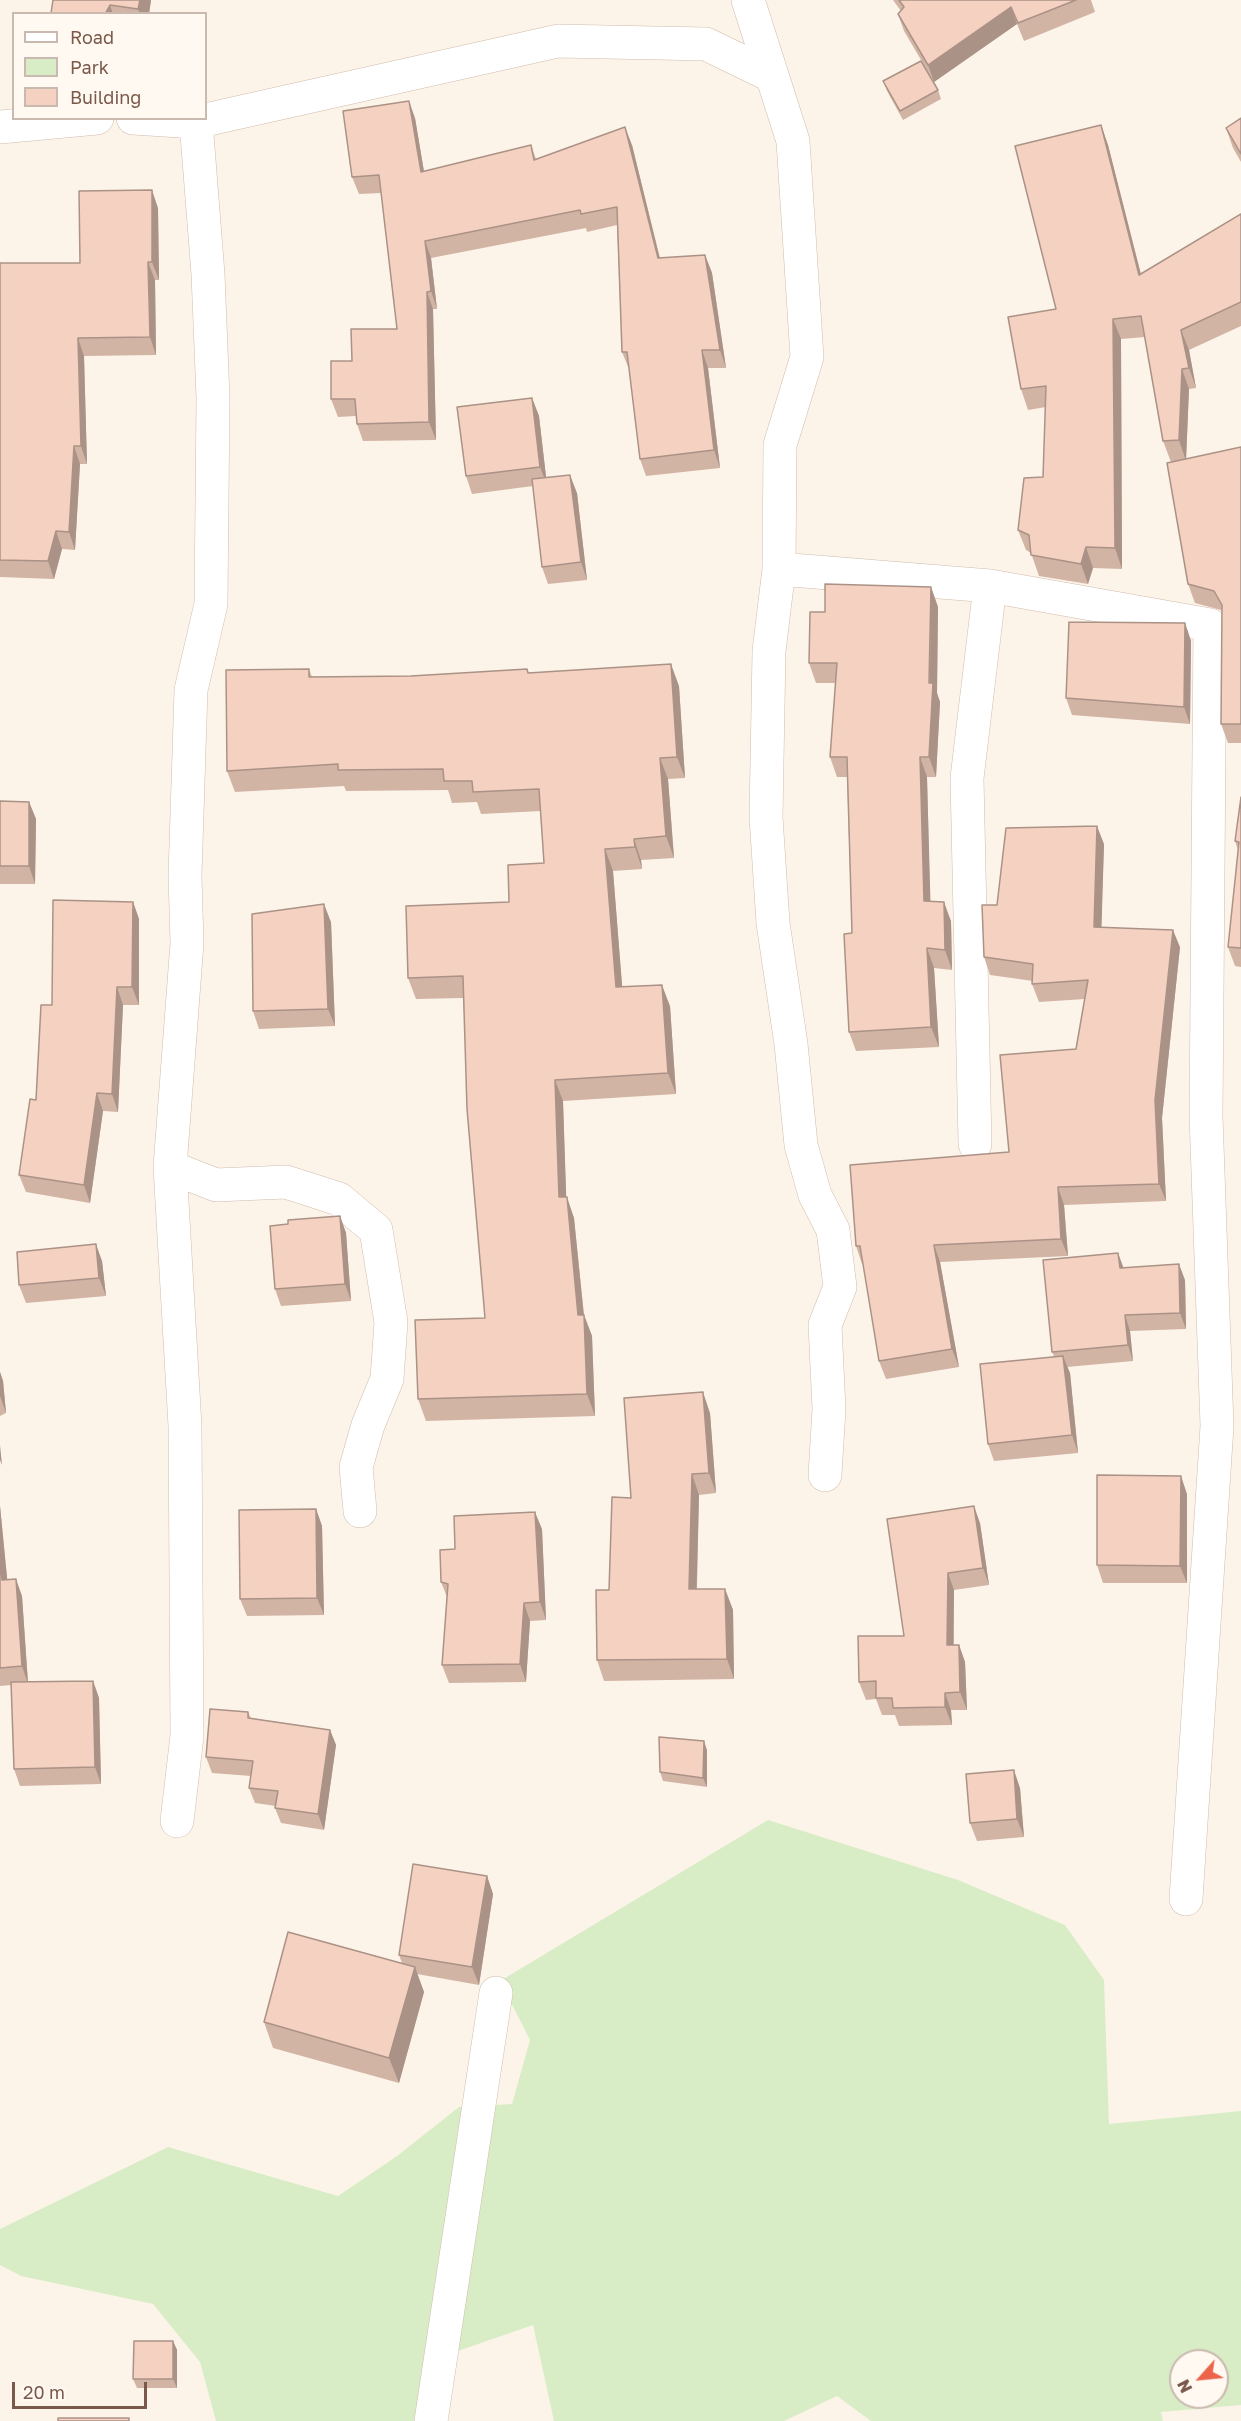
<!DOCTYPE html>
<style>
body{margin:0}
#map{position:relative;width:1241px;height:2421px;overflow:hidden;background:#fdf4e9;font-family:"Golos Text",sans-serif}
canvas{display:block}
.legend{position:absolute;left:12px;top:12px;width:195px;height:108px;box-sizing:border-box;background:#fff9f1;border:2px solid #cab9af;margin:0;padding:8px 10px;list-style:none;font-size:18px;color:#7a594b}
.legend li{display:flex;align-items:center;gap:12px;height:30px}
.legend b{width:30px;border:2px solid #cab9af}
.north{position:absolute;left:1169px;top:2349px;width:60px;height:60px;box-sizing:border-box;background:#fff9f1;border:2px solid #cab9af;border-radius:50%;rotate:243deg;font-size:16px;font-weight:700;line-height:24px;text-align:center;color:#7a594b}
.north::after{content:'';display:block;margin:auto;width:21px;height:27px;background:#ec644a;clip-path:polygon(50% 0,100% 100%,50% 72%,0 100%)}
.scale{position:absolute;left:12px;top:2382px;width:135px;height:27px;box-sizing:border-box;border:3px solid #7a594b;border-top:0;padding-left:8px;font-size:18px;line-height:21px;white-space:nowrap;color:#7a594b;-webkit-text-stroke:4px #fff9f1;paint-order:stroke}
</style>
<div id="map">
<canvas width="1241" height="2421"></canvas>
<ul class="legend">
<li><b style="height:8px;background:#fff"></b>Road</li>
<li><b style="height:16px;background:#d8edc6"></b>Park</li>
<li><b style="height:16px;background:#f4d1c0"></b>Building</li>
</ul>
<div class="north">N</div>
<div class="scale">20 m</div>
</div>
<script>
const ctx = document.querySelector('canvas').getContext('2d');
ctx.lineJoin = 'round';
function fillPath(path, color) { ctx.fillStyle = color; ctx.fill(path, 'evenodd'); }
const shape = rows => new Path2D(rows.map(r => 'M' + r).join(''));
function strokePath(path, color, width, dash) { ctx.strokeStyle = color; ctx.lineWidth = width; ctx.lineCap = dash ? 'butt' : 'round'; ctx.setLineDash(dash || []); ctx.stroke(path); }
fillPath(shape([
 [768,1820,958,1880,1065,1925,1104,1980,1109,2124,1241,2111,1241,2405,1161,2412,1163,2421,871,2421,837,2396,784,2421,554,2421,533,2325,455,2352,437,2421,216,2421,200,2362,153,2304,21,2276,0,2265,0,2229,168,2147,338,2196,397,2156,459,2107,512,2104,530,2040,500,1981],
 [1181,2361,1217,2361,1217,2397,1181,2397]
]), '#d8edc6');
const street = shape([
 [748,0,793,141,807,357,780,445,779,569,769,651,766,817,773,923,791,1044,801,1145,815,1195,833,1230,840,1287,825,1325,829,1409,825,1475],
 [133,118,196,122,208,274,213,398,211,604,191,690,185,876,187,943,170,1167,216,1185,286,1182,339,1199,376,1230,391,1322,387,1379,368,1425,356,1467,360,1511],
 [196,122,558,41,706,44,772,76],
 [0,127,97,118],
 [779,569,990,586,967,778,975,1144],
 [990,586,1210,625,1206,1116,1217,1426,1186,1899],
 [170,1167,185,1426,187,1736,177,1821],
 [431,2421,496,1993]
]);
strokePath(street, '#d1bbad', 34);
strokePath(street, '#fff', 33);
fillPath(shape([
 [53,0,151,0,149,14,51,14],
 [893,0,1091,0,1095,12,1024,41,1017,24,934,82,904,31,898,14,901,11],
 [883,81,938,90,941,99,903,120,887,91],
 [415,118,424,171,531,145,536,159,632,145,660,258,705,255,712,273,726,368,708,368,720,468,646,476,640,459,629,369,622,352,617,225,587,232,586,228,431,258,437,309,433,309,436,440,363,441,357,424,356,416,338,417,331,399,352,361,397,329,381,193,359,194,352,177],
 [1241,118,1241,162,1233,148,1226,128],
 [1101,125,1108,145,1141,274,1241,214,1241,326,1189,350,1196,388,1189,389,1186,459,1241,447,1241,743,1228,743,1221,724,1222,611,1221,610,1195,603,1188,584,1171,462,1163,441,1145,337,1121,339,1122,569,1093,568,1088,584,1039,576,1031,553,1026,550,1018,530,1043,477,1046,407,1028,410,1021,389,1056,309],
 [158,208,159,280,155,280,156,355,84,356,87,464,80,464,75,550,62,549,54,579,0,577,0,263,80,263],
 [532,398,539,416,546,477,577,493,587,580,548,584,542,567,533,486,472,494,466,476],
 [931,587,938,607,937,693,940,702,936,777,927,777,930,901,951,921,952,970,934,968,939,1047,856,1051,849,1032,852,933,847,777,837,777,830,757,836,683,816,683,809,663,825,612],
 [1185,623,1191,641,1190,724,1072,715,1066,698],
 [309,669,312,677,411,676,529,673,679,686,685,778,668,779,674,858,641,860,642,869,613,871,622,987,670,1006,676,1094,563,1101,566,1197,574,1218,584,1315,592,1336,595,1416,426,1421,418,1399,485,1318,463,998,416,999,408,978,509,902,544,863,541,811,481,814,477,802,452,803,448,790,346,791,344,786,235,792,227,771],
 [1241,797,1241,967,1235,966,1228,947,1238,850,1235,841],
 [0,801,29,802,36,819,35,884,0,884],
 [1104,844,1101,927,1180,947,1162,1118,1166,1201,1064,1205,1068,1256,940,1262,959,1367,886,1379,879,1361,863,1264,862,1264,856,1246,1009,1152,1076,1049,1085,999,1039,1002,1032,984,1033,981,990,975,984,957,997,905],
 [133,902,139,919,139,1005,123,1005,118,1112,103,1111,90,1203,26,1192,19,1175,36,1100,52,1005],
 [331,922,335,1026,259,1029,253,1011],
 [340,1216,346,1233,351,1301,281,1306,275,1289,288,1224],
 [102,1261,106,1296,26,1303,19,1285],
 [1185,1280,1186,1329,1130,1331,1133,1361,1067,1367,1070,1373,1078,1453,994,1461,988,1444,1054,1356,1052,1352],
 [0,1372,3,1381,6,1413,0,1416],
 [710,1413,716,1493,699,1495,697,1589,725,1589,733,1610,734,1679,604,1681,597,1660,609,1590,631,1498],
 [1187,1494,1187,1583,1103,1583,1097,1565],
 [0,1506,7,1579,22,1596,28,1682,93,1681,99,1698,101,1784,20,1786,14,1769,11,1685,0,1686],
 [316,1509,322,1526,324,1615,247,1616,240,1599],
 [980,1523,989,1585,954,1590,954,1645,959,1645,965,1662,967,1710,951,1710,952,1725,899,1726,895,1715,882,1715,876,1699,866,1700,859,1682,904,1636],
 [542,1529,546,1620,530,1621,526,1682,449,1683,442,1665,447,1597,441,1582,455,1549],
 [248,1712,251,1718,330,1730,336,1745,324,1830,281,1823,275,1808,276,1806,255,1803,249,1788,251,1776,212,1773,206,1757],
 [707,1750,707,1787,663,1781,660,1772],
 [1020,1788,1024,1837,977,1841,970,1823],
 [487,1876,493,1894,479,1985,417,1974,424,1992,399,2083,273,2048,264,2022,402,1963,399,1955],
 [173,2341,177,2350,177,2388,137,2388,133,2379]
]), '#d2b4a5');
fillPath(shape([
 [140,0,151,0,149,14,140,14,138,9],
 [110,5,113,14,105,14],
 [1011,7,1017,24,934,82,928,65],
 [409,101,415,118,427,190,421,172],
 [1101,125,1108,145,1146,295,1139,275],
 [625,127,632,145,664,276,658,258],
 [152,190,158,208,159,280,152,262],
 [425,241,431,258,437,309,431,291],
 [705,255,712,273,726,368,720,350],
 [148,262,155,280,156,355,150,337],
 [427,292,433,309,436,440,429,422],
 [1113,319,1121,339,1122,569,1115,548],
 [1181,330,1189,350,1196,388,1189,368],
 [78,338,84,356,87,464,81,446],
 [702,350,708,368,720,468,714,450],
 [1182,369,1189,389,1186,461,1179,440],
 [532,398,539,416,547,485,540,467],
 [74,446,80,464,75,550,69,532],
 [570,475,577,493,587,580,581,562],
 [56,531,62,549,54,579,48,561],
 [1086,547,1093,568,1088,584,1081,564],
 [931,587,938,607,937,693,940,702,936,777,929,757],
 [1185,623,1191,641,1190,724,1184,707],
 [671,664,679,686,685,778,677,757],
 [920,757,927,777,931,921,924,901],
 [660,758,668,779,674,858,666,836],
 [29,802,36,819,35,884,29,866],
 [1097,826,1104,844,1101,945,1094,927],
 [634,839,641,860,642,869,635,847],
 [605,849,613,871,624,1009,616,987],
 [133,902,139,919,139,1005,132,987],
 [944,902,951,921,952,970,945,950],
 [324,904,331,922,335,1026,328,1009],
 [1173,930,1180,947,1162,1118,1166,1201,1159,1184,1155,1100],
 [927,948,934,968,939,1047,931,1027],
 [662,985,670,1006,676,1094,668,1073],
 [117,987,123,1005,118,1112,112,1094],
 [555,1080,563,1101,567,1219,559,1197],
 [97,1093,103,1111,90,1203,84,1185],
 [1058,1187,1064,1205,1068,1256,1061,1239],
 [567,1197,574,1218,585,1327,584,1315,592,1336,595,1416,587,1394,578,1315],
 [340,1216,346,1233,351,1301,345,1284],
 [96,1244,102,1261,106,1296,99,1278],
 [934,1245,940,1262,959,1367,952,1349],
 [1118,1253,1124,1269,1120,1268],
 [1179,1264,1185,1280,1186,1329,1180,1313],
 [1125,1315,1130,1331,1133,1361,1128,1345],
 [1063,1356,1070,1373,1078,1453,1072,1435],
 [0,1372,3,1381,6,1413,0,1396],
 [703,1392,710,1413,716,1493,709,1473],
 [0,1445,2,1465,0,1460],
 [692,1474,699,1495,696,1610,689,1589],
 [1181,1476,1187,1494,1187,1583,1180,1566],
 [0,1506,9,1597,2,1580,0,1556],
 [974,1506,980,1523,989,1585,983,1568],
 [316,1509,322,1526,324,1615,317,1598],
 [535,1512,542,1529,546,1620,540,1602],
 [948,1573,954,1590,953,1662,947,1645],
 [16,1579,22,1596,28,1684,22,1666],
 [725,1589,733,1610,734,1679,727,1659],
 [524,1603,530,1621,526,1682,520,1664],
 [959,1645,965,1662,967,1710,960,1692],
 [93,1681,99,1698,101,1784,95,1767],
 [945,1693,951,1710,952,1725,945,1707],
 [330,1730,336,1745,324,1830,318,1814],
 [704,1741,707,1750,707,1787,703,1778],
 [1014,1770,1020,1788,1024,1837,1017,1819],
 [487,1876,493,1894,479,1985,472,1967],
 [415,1967,424,1992,399,2083,389,2058],
 [173,2341,177,2350,177,2388,173,2379]
]), '#ab9286');
const building = shape([
 [53,0,140,0,138,9,110,5,105,14,51,13,53,0],
 [899,0,1076,0,1018,23,1011,7,928,65,898,14,904,7,899,0],
 [921,61,938,90,900,111,883,81,921,61],
 [409,101,421,172,531,145,534,160,625,127,658,258,705,255,720,350,702,350,714,450,640,459,627,352,622,352,617,207,581,214,580,210,425,241,431,291,427,292,429,422,357,424,355,399,331,399,331,361,352,361,351,329,397,329,379,175,352,177,343,111,409,101],
 [1241,118,1241,154,1226,128,1241,118],
 [1101,125,1139,275,1241,214,1241,302,1181,330,1189,368,1182,369,1179,440,1163,441,1141,316,1113,319,1115,548,1086,547,1081,564,1031,555,1029,535,1018,530,1024,478,1043,477,1046,386,1021,389,1008,317,1056,309,1015,146,1101,125],
 [152,190,152,262,148,262,150,337,78,338,81,446,74,446,69,532,56,531,48,561,0,560,0,263,80,263,79,191,152,190],
 [532,398,540,467,466,476,457,407,532,398],
 [1241,447,1241,724,1221,724,1222,605,1214,591,1188,584,1167,463,1241,447],
 [570,475,581,562,542,567,532,479,570,475],
 [825,584,931,587,929,683,933,683,929,757,920,757,924,901,944,902,945,950,927,948,931,1027,849,1032,844,934,852,933,847,757,830,757,837,663,809,663,810,612,825,612,825,584],
 [1069,622,1185,623,1184,707,1066,698,1069,622],
 [671,664,677,757,660,758,666,836,634,839,635,847,605,849,616,987,662,985,668,1073,555,1080,559,1197,567,1197,578,1315,584,1315,587,1394,418,1399,415,1320,485,1318,467,1109,463,976,408,978,406,906,509,902,508,865,544,863,539,789,473,792,472,781,444,781,443,769,338,770,338,764,227,771,226,670,309,669,309,677,411,676,527,669,528,673,671,664],
 [1241,797,1241,948,1228,947,1239,842,1235,841,1241,797],
 [0,801,29,802,29,866,0,866,0,801],
 [1097,826,1094,927,1173,930,1155,1100,1159,1184,1058,1187,1061,1239,934,1245,952,1349,879,1361,860,1246,856,1246,850,1165,1009,1152,1000,1055,1076,1049,1088,980,1032,984,1033,964,984,957,982,905,997,905,1006,828,1097,826],
 [53,900,133,902,132,987,117,987,112,1094,97,1093,84,1185,19,1175,30,1099,36,1100,41,1005,52,1005,53,900],
 [324,904,328,1009,253,1011,252,914,324,904],
 [340,1216,345,1284,275,1289,270,1226,288,1224,288,1220,340,1216],
 [96,1244,99,1278,19,1285,17,1252,96,1244],
 [1118,1253,1120,1268,1179,1264,1180,1313,1125,1315,1128,1345,1052,1352,1043,1260,1118,1253],
 [1063,1356,1072,1435,988,1444,980,1364,1063,1356],
 [703,1392,709,1473,692,1474,689,1589,725,1589,727,1659,597,1660,596,1590,609,1590,612,1497,631,1498,624,1398,703,1392],
 [1097,1475,1181,1476,1180,1566,1097,1565,1097,1475],
 [974,1506,983,1568,948,1573,947,1645,959,1645,960,1692,945,1693,945,1707,893,1708,892,1698,876,1698,876,1681,859,1682,858,1636,904,1636,887,1519,974,1506],
 [316,1509,317,1598,240,1599,239,1510,316,1509],
 [535,1512,540,1602,524,1603,520,1664,442,1665,448,1584,441,1582,440,1550,455,1549,454,1516,535,1512],
 [0,1556,2,1580,16,1579,22,1666,0,1668,0,1556],
 [93,1681,95,1767,14,1769,11,1682,93,1681],
 [210,1709,248,1712,248,1718,330,1730,318,1814,275,1808,278,1791,249,1788,253,1761,206,1757,210,1709],
 [659,1737,704,1741,703,1778,660,1772,659,1737],
 [1014,1770,1017,1819,970,1823,966,1774,1014,1770],
 [413,1864,487,1876,472,1967,399,1955,413,1864],
 [288,1932,415,1967,389,2058,264,2022,288,1932],
 [134,2341,173,2341,173,2379,133,2379,134,2341],
 [58,2418,129,2418,129,2421,58,2421,58,2418]
]);
fillPath(building, '#f4d1c0');
strokePath(building, '#ab9286', 1.5);
</script>
